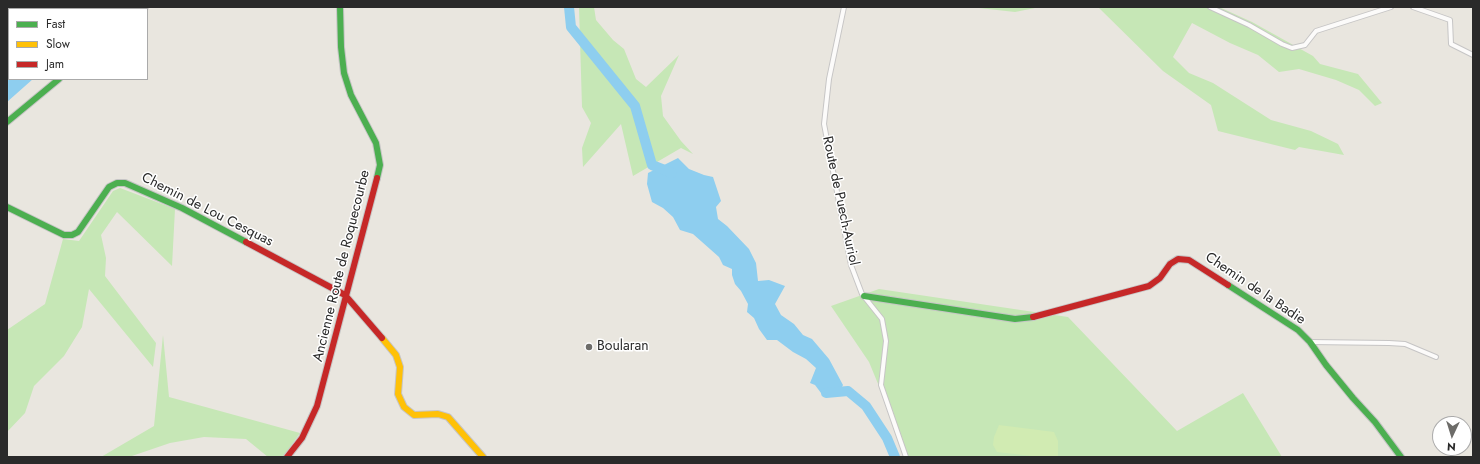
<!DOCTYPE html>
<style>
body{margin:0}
#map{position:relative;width:1480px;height:464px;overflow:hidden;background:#e9e6df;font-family:Jost,sans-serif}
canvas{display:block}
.frame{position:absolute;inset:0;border:8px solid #2a2a2a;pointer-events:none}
.legend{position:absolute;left:8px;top:8px;width:140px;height:72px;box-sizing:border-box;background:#fff;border:1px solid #aaa;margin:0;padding:5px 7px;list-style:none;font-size:12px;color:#2a2a2a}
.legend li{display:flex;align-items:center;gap:8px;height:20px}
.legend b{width:20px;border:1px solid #aaa}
.north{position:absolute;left:1432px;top:416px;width:40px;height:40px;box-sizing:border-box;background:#fff;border:1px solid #aaa;border-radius:50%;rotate:184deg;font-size:11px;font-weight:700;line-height:16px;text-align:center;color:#2a2a2a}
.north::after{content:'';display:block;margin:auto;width:14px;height:18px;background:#6d6c69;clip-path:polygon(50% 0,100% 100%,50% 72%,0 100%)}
</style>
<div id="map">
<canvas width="1480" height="464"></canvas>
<div class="frame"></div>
<ul class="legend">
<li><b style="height:5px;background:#4caf50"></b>Fast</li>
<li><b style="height:5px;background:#ffc107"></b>Slow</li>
<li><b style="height:5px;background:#c62828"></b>Jam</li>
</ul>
<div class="north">N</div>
</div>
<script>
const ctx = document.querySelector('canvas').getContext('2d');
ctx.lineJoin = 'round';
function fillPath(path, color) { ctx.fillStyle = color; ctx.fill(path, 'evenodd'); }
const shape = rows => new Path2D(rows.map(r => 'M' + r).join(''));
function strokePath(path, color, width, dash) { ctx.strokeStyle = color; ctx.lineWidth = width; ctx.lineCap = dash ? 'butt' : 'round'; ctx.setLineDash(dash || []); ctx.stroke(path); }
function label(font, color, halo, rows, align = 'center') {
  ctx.font = font + ' Jost,sans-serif'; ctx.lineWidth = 3; ctx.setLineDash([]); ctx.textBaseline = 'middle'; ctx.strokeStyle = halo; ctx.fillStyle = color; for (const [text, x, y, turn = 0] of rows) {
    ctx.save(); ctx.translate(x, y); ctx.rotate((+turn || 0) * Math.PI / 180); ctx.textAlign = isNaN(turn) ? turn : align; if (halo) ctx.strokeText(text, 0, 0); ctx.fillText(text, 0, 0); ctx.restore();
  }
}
fillPath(shape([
 [579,7,594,7,596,20,613,40,624,49,636,79,646,87,679,55,661,96,663,116,681,141,693,154,681,148,633,176,621,124,583,167,582,148,591,123,582,107],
 [970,7,1040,7,1015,12],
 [1098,7,1219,7,1252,22,1313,56,1320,64,1358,74,1382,103,1375,106,1359,90,1336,80,1299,69,1279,72,1258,55,1230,43,1192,23,1173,57,1189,73,1213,83,1271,120,1311,131,1338,144,1344,155,1299,147,1295,150,1218,131,1211,105,1163,71],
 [120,188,175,209,172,266,117,212,101,235,106,258,105,276,156,343,153,367,89,289,82,327,64,356,34,386,25,413,7,432,7,330,45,304,63,239,79,241,113,191],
 [879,289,1068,317,1177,431,1243,393,1282,457,903,457,905,449,869,362,831,306],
 [163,335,169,397,300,433,283,457,268,457,246,439,204,437,170,443,129,457,101,457,154,426]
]), '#c6e7b6');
fillPath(shape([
 [999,425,1054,432,1058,441,1058,456,1041,457,997,452,993,445,994,437]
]), '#d1ebb2');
fillPath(shape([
 [9,60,9,79,33,79,7,102,7,62],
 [678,158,689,169,704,175,713,177,721,201,716,207,718,219,727,226,749,249,756,263,758,281,769,280,785,286,775,304,781,315,794,324,803,335,812,339,829,359,843,385,838,395,821,393,815,385,810,383,816,368,806,359,793,352,777,340,767,340,759,329,754,318,747,312,748,304,741,291,735,284,732,275,732,269,723,265,719,257,693,234,680,230,673,217,663,208,652,202,647,184,648,173]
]), '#8eceef');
strokePath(shape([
 [569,7,571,27,635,106,652,165,672,173],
 [826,393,848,391,866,406,887,438,895,457]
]), '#8eceef', 10);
const street = shape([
 [844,7,829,79,824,124,851,265,862,294,882,319,886,341,881,385,906,457],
 [1210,7,1249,25,1282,44,1292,48,1305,45,1316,31,1391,7],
 [1413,7,1450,20,1451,44,1473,55],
 [1310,342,1389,343,1405,344,1436,357]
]);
const fast = shape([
 [340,7,341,47,344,73,351,95,376,143,380,165,377,178],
 [143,9,145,7],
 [7,122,59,79],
 [7,207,64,235,72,235,78,232,109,187,117,183,125,183,182,208,246,242],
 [1228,285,1298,330,1310,342,1326,365,1353,398,1375,422,1401,457],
 [864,296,1015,319,1033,317]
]);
const slow = shape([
 [382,338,396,355,400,367,398,394,404,407,414,415,438,414,448,417,483,457]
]);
const jam = shape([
 [246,242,345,295,382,338],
 [1033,317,1149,286,1160,278,1170,264,1178,259,1189,260,1228,285],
 [287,457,302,438,317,406,377,178]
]);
strokePath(street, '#c6c5c5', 6);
strokePath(fast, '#c6c5c5', 8);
strokePath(slow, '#c6c5c5', 8);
strokePath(jam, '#c6c5c5', 8);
strokePath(street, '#fcfbfa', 4);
strokePath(fast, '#4caf50', 6);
strokePath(slow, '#ffc107', 6);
strokePath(jam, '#c62828', 6);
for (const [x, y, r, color] of [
 [589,347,4,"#6d6c69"]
]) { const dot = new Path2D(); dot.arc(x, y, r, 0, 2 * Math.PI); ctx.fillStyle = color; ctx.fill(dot); strokePath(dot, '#fff', 1.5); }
label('14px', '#2a2a2a', '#fff', [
 ["Route de Puech-Auriol",840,201,78],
 ["Chemin de Lou Cesquas",207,210,27],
 ["Ancienne Route de Roquecourbe",342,266,-76],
 ["Chemin de la Badie",1255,289,34]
]);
label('14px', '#2a2a2a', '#fff', [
 ["Boularan",597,347]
], 'left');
</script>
